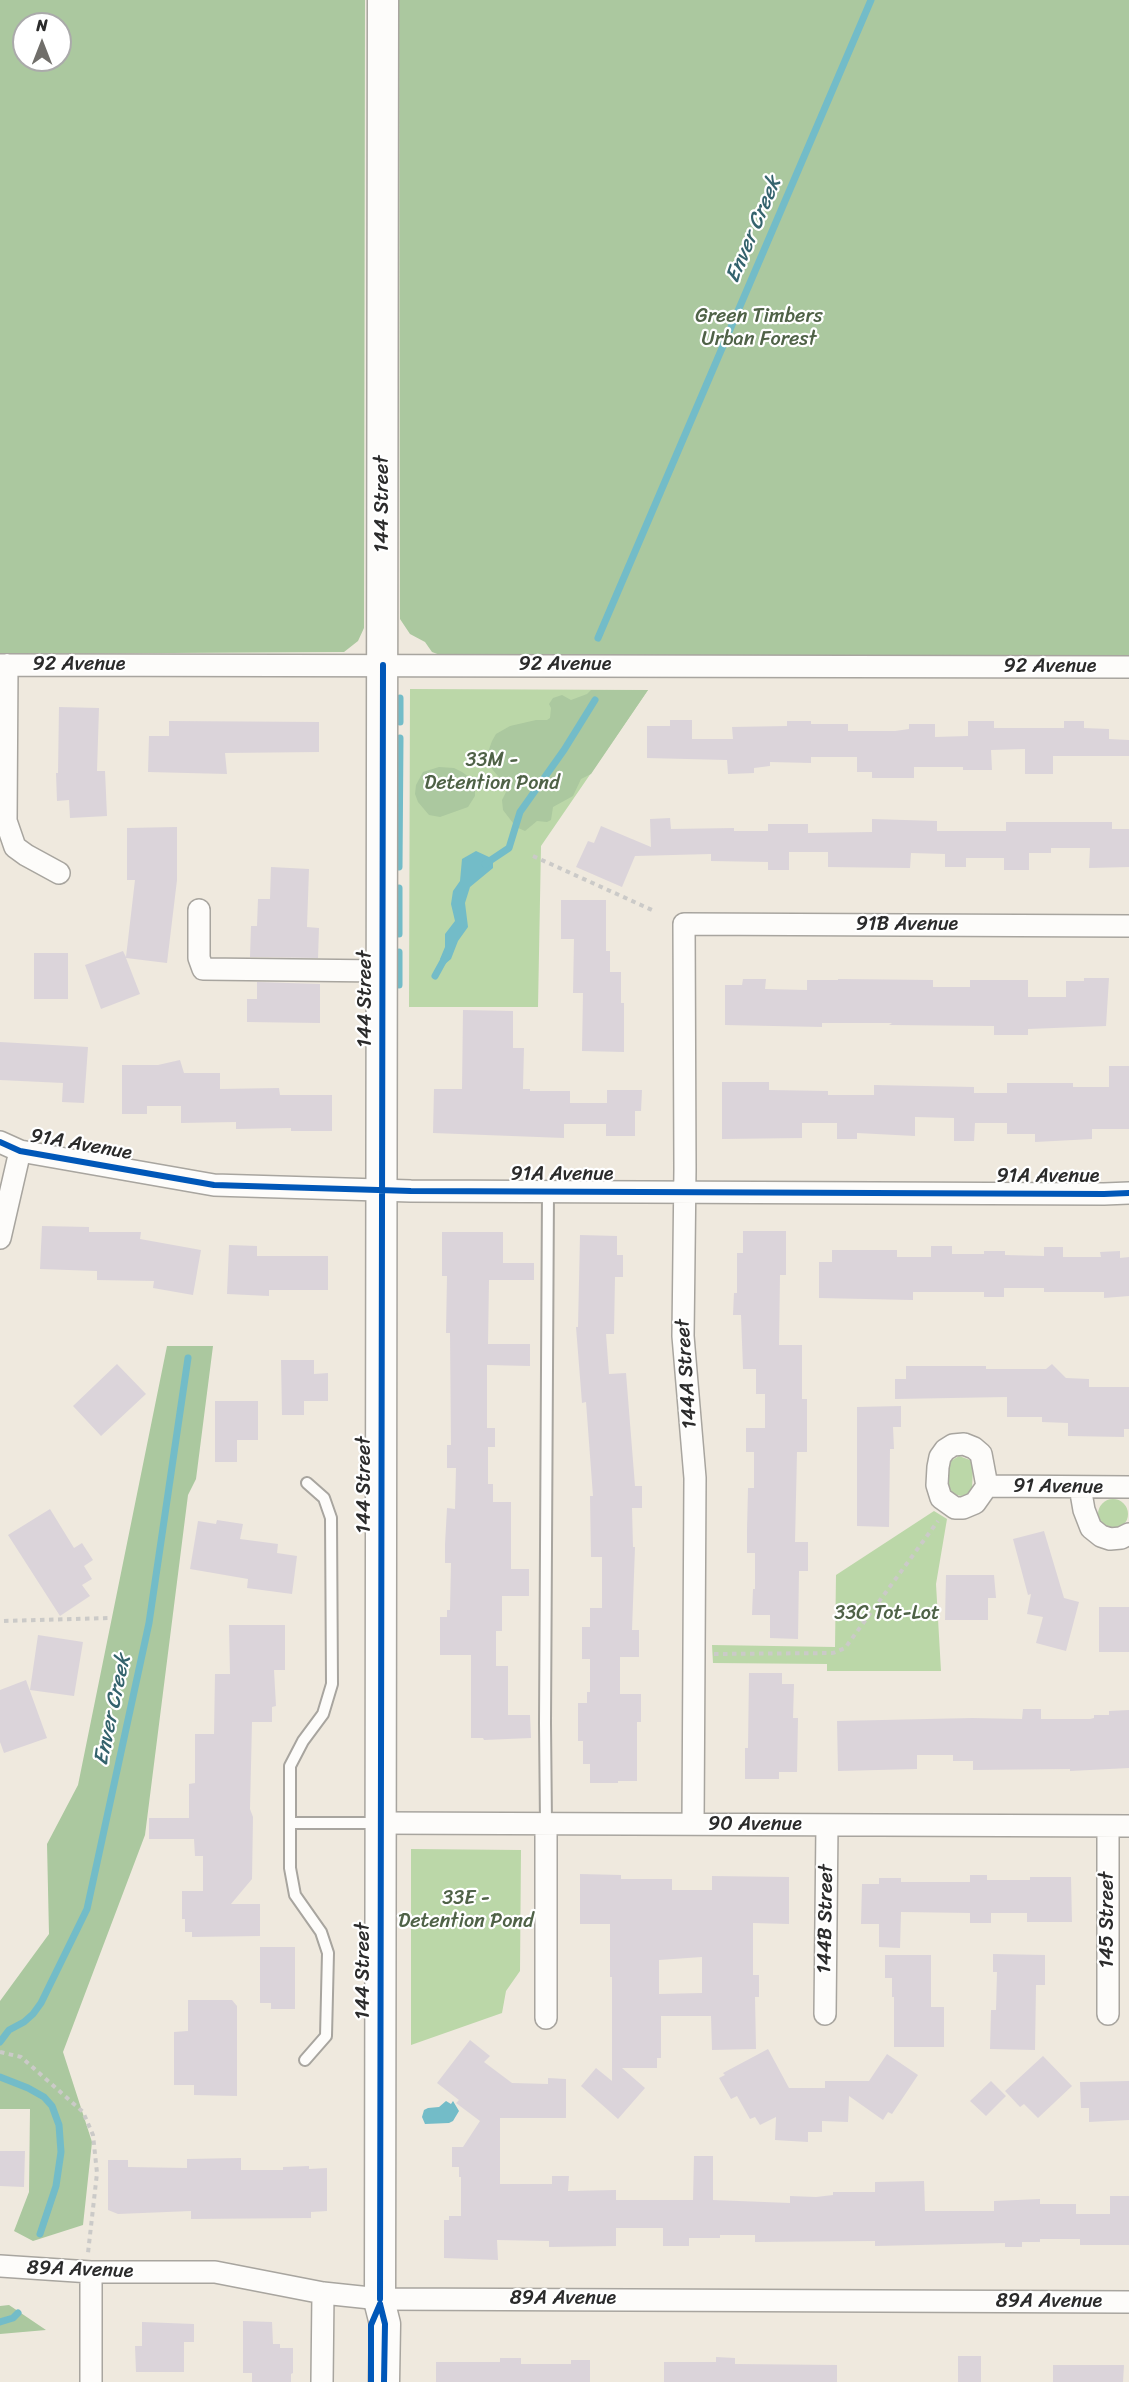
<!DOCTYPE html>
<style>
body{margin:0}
#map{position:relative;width:1129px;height:2382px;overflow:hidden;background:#efe9de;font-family:Sriracha,sans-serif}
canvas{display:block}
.north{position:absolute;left:12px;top:12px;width:60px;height:60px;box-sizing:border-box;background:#fff;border:2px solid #aaa;border-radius:50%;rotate:0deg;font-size:16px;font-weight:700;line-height:24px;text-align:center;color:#2b2b2b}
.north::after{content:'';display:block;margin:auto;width:21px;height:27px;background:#706e6a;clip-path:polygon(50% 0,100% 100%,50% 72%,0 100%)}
</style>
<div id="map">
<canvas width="1129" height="2382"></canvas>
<div class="north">N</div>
</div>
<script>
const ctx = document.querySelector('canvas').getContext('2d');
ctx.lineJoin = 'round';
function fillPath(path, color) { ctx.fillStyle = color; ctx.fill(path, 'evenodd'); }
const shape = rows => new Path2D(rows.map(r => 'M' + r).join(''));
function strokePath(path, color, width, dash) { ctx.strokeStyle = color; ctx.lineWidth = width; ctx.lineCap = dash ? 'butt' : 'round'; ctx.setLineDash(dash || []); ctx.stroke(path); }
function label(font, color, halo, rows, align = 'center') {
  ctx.font = font + ' Sriracha,sans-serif'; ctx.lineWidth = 4.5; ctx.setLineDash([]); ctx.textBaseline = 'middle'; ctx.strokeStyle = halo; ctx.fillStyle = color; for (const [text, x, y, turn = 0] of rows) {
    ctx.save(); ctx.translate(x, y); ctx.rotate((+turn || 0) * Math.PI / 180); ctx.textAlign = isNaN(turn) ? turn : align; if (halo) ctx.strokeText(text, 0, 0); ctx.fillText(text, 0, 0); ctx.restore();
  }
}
fillPath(shape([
 [410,689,648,690,541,846,538,1007,409,1007],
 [959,1456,970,1460,973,1467,972,1489,966,1495,961,1496,953,1494,948,1487,949,1462],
 '1098 1514a15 15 0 1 1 30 0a15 15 0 1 1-30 0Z',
 [934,1511,947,1519,936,1584,941,1671,827,1671,827,1664,713,1663,712,1645,835,1647,836,1575],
 [411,1849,521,1850,520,1971,506,1991,502,2013,411,2045]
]), '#bbd7a8');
fillPath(shape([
 [0,0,365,0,364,628,358,641,344,652,0,654],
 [24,24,60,24,60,60,24,60],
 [399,0,1129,0,1129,657,440,655,432,652,425,642,410,634,400,619],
 [591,690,648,690,591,774,581,779,573,796,553,807,551,820,547,822,537,821,525,831,516,827,503,810,502,800,508,788,487,763,487,755,492,741,496,734,510,726,536,720,547,720,550,718,551,708,549,704,553,698,562,695,571,700,587,694],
 [439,767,454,768,462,772,469,777,475,789,475,796,468,807,440,817,429,815,418,802,415,794,416,785,423,772],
 [167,1346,213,1346,196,1479,188,1495,145,1835,63,2052,92,2142,83,2225,33,2241,14,2231,29,2192,30,2109,0,2109,0,2001,49,1934,47,1844,78,1785],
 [9,2305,46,2330,0,2334,0,2306]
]), '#abc89f');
fillPath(shape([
 [476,851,489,857,493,863,493,868,470,887,465,903,468,927,458,941,451,959,445,964,440,959,445,947,445,934,455,921,451,904,453,891,460,881,462,859],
 [446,2101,451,2104,453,2101,459,2111,453,2121,449,2123,425,2124,422,2117,424,2110,428,2108,439,2107]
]), '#73bcc8');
strokePath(shape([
 [598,638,871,0],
 [400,722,400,698],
 [485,864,509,848,520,812,564,750,595,700],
 [399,867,400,738],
 [399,934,399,888],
 [435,976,446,956],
 [399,985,399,952],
 [0,2042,9,2030,24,2022,33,2014,41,2003,87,1909,149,1623,188,1358],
 [0,2077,28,2088,44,2097,52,2106,59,2125,61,2152,56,2186,40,2234],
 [0,2322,13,2318,18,2313]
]), '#73bcc8', 7);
fillPath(shape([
 [59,707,99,708,97,771,105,771,107,816,70,818,69,800,57,801,56,773,58,773],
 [670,720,692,720,692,739,733,739,732,727,787,726,787,721,811,721,811,724,848,724,848,731,895,731,909,729,909,724,935,724,935,737,968,736,968,721,994,721,994,728,1064,728,1064,721,1084,721,1084,728,1109,729,1109,739,1129,740,1129,756,1053,756,1053,774,1025,774,1025,749,991,750,992,770,963,770,963,767,914,767,914,778,872,778,872,772,857,772,857,757,811,757,811,763,770,762,770,766,754,768,754,773,728,774,727,760,647,758,647,726,670,726],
 [169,721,319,722,319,752,225,753,227,774,148,772,149,736,169,736],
 [670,818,671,829,734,828,734,831,768,831,768,824,808,824,808,833,872,832,872,819,937,821,937,831,1006,831,1006,822,1112,822,1112,829,1129,829,1129,867,1089,868,1090,848,1051,848,1051,853,1029,853,1029,870,1004,870,1004,858,966,858,966,867,945,867,945,854,911,853,910,868,828,867,828,852,789,852,789,870,768,870,768,862,711,861,711,854,635,856,622,887,576,867,588,841,594,843,601,826,651,847,650,819],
 [177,827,177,880,167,963,126,958,140,994,101,1009,85,965,123,951,126,957,135,880,127,880,127,828],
 [271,867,309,869,307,927,319,928,318,958,250,957,251,926,257,926,258,899,270,899],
 [561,900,606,900,606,951,610,951,610,972,621,972,621,1003,624,1003,624,1052,582,1051,583,993,573,993,574,939,561,939],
 [34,953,68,953,68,999,34,999],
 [1084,978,1109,978,1106,1026,1028,1029,1028,1035,994,1035,994,1026,889,1025,892,1023,822,1023,822,1027,725,1025,725,985,742,985,743,979,766,979,765,989,807,990,807,980,838,980,838,979,933,980,933,987,970,987,970,980,1028,980,1028,997,1066,997,1066,981,1084,981],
 [257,982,320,984,320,1023,247,1022,247,999,257,999],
 [463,1010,513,1011,513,1048,524,1048,523,1089,530,1089,530,1091,570,1091,570,1103,607,1103,607,1090,642,1090,641,1111,635,1111,635,1136,606,1136,606,1124,564,1124,564,1138,433,1133,434,1089,462,1089],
 [0,1042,88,1047,84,1103,62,1102,63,1083,0,1080],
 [180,1060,184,1073,220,1073,220,1089,279,1088,280,1095,332,1095,332,1131,291,1131,291,1128,236,1129,236,1122,181,1123,181,1106,147,1106,147,1114,122,1114,122,1065,158,1065],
 [1109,1066,1129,1066,1129,1129,1092,1129,1092,1139,1035,1142,1035,1134,1007,1134,1007,1123,975,1123,974,1141,954,1141,954,1118,915,1117,915,1136,857,1133,857,1139,837,1139,837,1123,802,1123,802,1138,722,1139,722,1082,769,1082,769,1090,828,1091,828,1095,874,1095,874,1085,974,1087,974,1093,1007,1093,1007,1083,1073,1083,1073,1087,1109,1087],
 [42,1226,89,1227,89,1232,141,1232,140,1239,201,1250,193,1295,153,1288,154,1281,97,1280,97,1271,40,1269],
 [743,1231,786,1231,786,1275,780,1275,779,1345,802,1345,802,1399,807,1399,807,1452,797,1452,795,1542,808,1542,808,1571,799,1571,798,1639,770,1638,770,1615,752,1615,753,1589,755,1589,755,1553,747,1553,747,1530,748,1488,754,1488,754,1452,746,1452,746,1428,765,1428,765,1394,756,1394,756,1369,743,1369,741,1315,733,1315,734,1293,737,1293,737,1253,743,1253],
 [442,1232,503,1232,503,1263,534,1263,534,1280,489,1280,488,1344,530,1344,530,1366,487,1365,487,1428,495,1428,495,1447,488,1447,488,1484,493,1484,493,1502,511,1502,511,1569,529,1569,529,1596,502,1596,502,1631,496,1631,496,1666,508,1666,508,1715,530,1715,531,1738,484,1740,483,1738,471,1738,471,1655,440,1655,440,1617,447,1617,447,1610,450,1610,451,1563,445,1563,445,1544,447,1508,455,1509,456,1468,447,1468,447,1445,451,1445,450,1333,446,1333,447,1276,442,1276],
 [580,1235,617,1236,617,1255,623,1255,623,1277,615,1277,614,1334,606,1334,609,1374,626,1373,635,1486,642,1486,642,1508,632,1508,633,1547,635,1547,632,1630,639,1630,639,1657,620,1657,620,1694,641,1694,641,1722,637,1722,637,1781,618,1781,618,1783,590,1783,590,1764,583,1764,583,1741,578,1741,578,1703,587,1703,587,1692,590,1692,590,1659,582,1659,582,1627,590,1627,590,1608,602,1608,602,1557,591,1557,590,1496,593,1496,586,1402,582,1403,576,1327,578,1327],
 [229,1245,257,1246,257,1256,328,1256,328,1290,269,1290,269,1296,227,1294],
 [931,1246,952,1246,952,1254,984,1254,984,1251,1005,1251,1005,1255,1044,1256,1044,1247,1063,1247,1063,1257,1101,1257,1100,1252,1120,1251,1120,1258,1129,1257,1129,1296,1104,1298,1104,1292,1044,1292,1044,1288,1004,1288,1004,1297,984,1297,984,1292,913,1292,913,1300,819,1298,819,1262,832,1262,832,1250,897,1250,897,1257,931,1257],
 [281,1360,314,1360,314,1374,328,1373,328,1401,304,1401,304,1415,282,1415],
 [117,1364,146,1394,101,1436,73,1406],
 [1052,1364,1066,1378,1089,1379,1089,1387,1129,1387,1129,1429,1124,1429,1124,1437,1068,1436,1068,1423,1042,1422,1042,1417,1007,1417,1007,1397,895,1399,895,1379,906,1379,906,1366,986,1366,986,1369,1046,1369],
 [215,1401,258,1401,258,1440,237,1440,237,1462,215,1462],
 [901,1406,901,1427,893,1427,894,1449,890,1449,889,1527,857,1526,857,1407],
 [50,1509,74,1548,82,1543,93,1560,84,1566,92,1579,82,1585,90,1596,60,1616,8,1535],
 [217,1520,243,1524,240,1539,278,1544,277,1553,297,1556,292,1594,247,1588,248,1579,190,1569,198,1521,216,1524],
 [1044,1531,1064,1598,1079,1602,1066,1651,1036,1643,1043,1617,1027,1614,1031,1594,1028,1595,1013,1539],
 [946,1575,994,1575,996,1598,988,1598,988,1620,945,1620],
 [1099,1607,1129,1607,1129,1652,1099,1652],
 [229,1625,285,1625,285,1670,274,1670,276,1706,272,1707,272,1722,252,1722,250,1809,253,1817,252,1879,231,1904,260,1904,260,1936,192,1937,192,1932,185,1932,185,1919,182,1919,182,1891,203,1891,203,1856,195,1856,194,1839,149,1839,149,1818,189,1818,189,1784,195,1783,195,1734,214,1734,215,1674,230,1674],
 [38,1635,83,1642,74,1696,30,1690],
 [749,1673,782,1673,782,1684,794,1684,793,1718,798,1718,797,1772,779,1772,779,1779,745,1779,745,1748,748,1748],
 [26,1680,47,1738,4,1753,0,1742,0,1690],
 [1023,1709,1041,1709,1041,1719,1090,1719,1094,1718,1094,1715,1109,1715,1109,1711,1129,1710,1129,1768,1070,1771,1070,1769,973,1770,973,1761,953,1761,953,1755,917,1755,917,1769,838,1771,837,1721,972,1718,1022,1719],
 [580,1874,621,1875,621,1879,672,1879,672,1890,712,1890,712,1876,789,1877,789,1924,753,1923,753,1975,759,1975,759,1997,755,1997,756,2049,712,2050,711,2016,661,2016,661,2058,657,2058,657,2068,622,2068,645,2088,618,2119,581,2086,596,2068,612,2081,612,1977,610,1977,610,1924,580,1924],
 [702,1957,702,1993,659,1994,659,1960],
 [970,1875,987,1875,987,1880,1030,1880,1030,1877,1071,1877,1072,1922,1027,1922,1027,1913,991,1913,991,1923,970,1923,970,1913,901,1912,900,1948,879,1947,879,1924,861,1924,862,1884,879,1884,879,1878,901,1878,901,1882,970,1882],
 [260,1947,295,1947,295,2009,271,2009,271,2003,260,2003],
 [993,1954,1045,1955,1045,1985,1036,1985,1035,2050,990,2049,991,2010,996,2010,997,1972,993,1972],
 [885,1955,931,1955,931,2007,944,2007,944,2047,894,2047,894,1997,892,1997,892,1978,885,1978],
 [188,2000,232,2000,237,2006,237,2096,194,2095,194,2085,174,2085,174,2032,188,2031],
 [470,2040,490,2056,484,2062,512,2083,548,2084,548,2078,566,2079,566,2118,500,2118,500,2184,552,2184,552,2176,569,2176,568,2191,616,2190,616,2200,693,2200,694,2156,713,2156,713,2200,790,2203,790,2196,816,2197,833,2195,833,2192,875,2192,875,2182,924,2181,925,2211,994,2211,994,2201,1040,2199,1040,2204,1076,2204,1076,2214,1110,2214,1110,2196,1129,2196,1129,2245,1080,2245,1080,2239,1040,2239,1040,2242,1022,2242,1022,2247,1005,2247,1005,2243,875,2246,875,2241,755,2242,755,2235,720,2235,720,2238,689,2238,689,2246,663,2246,663,2228,616,2228,616,2246,549,2247,549,2241,497,2240,498,2260,444,2258,444,2220,449,2220,449,2216,461,2216,461,2177,459,2177,459,2167,452,2167,452,2147,463,2147,480,2121,456,2103,459,2100,437,2083],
 [768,2049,789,2088,825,2088,825,2081,869,2081,887,2054,918,2075,892,2114,888,2112,883,2120,849,2096,848,2122,822,2121,822,2132,808,2132,808,2142,775,2140,776,2117,760,2125,755,2117,750,2119,737,2096,731,2099,719,2078,725,2075,723,2073],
 [1043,2056,1072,2086,1038,2118,1024,2104,1020,2107,1005,2091],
 [991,2081,1006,2096,986,2116,970,2101],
 [1129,2081,1129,2120,1089,2122,1089,2108,1081,2108,1080,2082],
 [0,2151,25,2151,24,2187,0,2186],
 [241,2158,241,2170,283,2170,283,2167,309,2166,309,2169,327,2168,327,2211,311,2212,311,2218,191,2219,191,2211,118,2214,108,2210,108,2160,128,2160,128,2167,187,2168,187,2159],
 [243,2321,272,2322,273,2344,280,2344,280,2348,293,2348,293,2373,291,2374,291,2382,252,2382,252,2373,243,2373],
 [142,2322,194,2324,194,2342,184,2342,184,2372,136,2372,135,2346,142,2346],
 [958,2356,981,2356,981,2382,958,2382],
 [716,2357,735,2358,735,2364,837,2365,837,2382,664,2382,664,2362,716,2362],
 [500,2358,521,2358,521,2364,571,2364,571,2360,590,2360,590,2382,436,2382,436,2362,500,2362],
 [1053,2365,1124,2365,1123,2382,1053,2382]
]), '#dbd4da');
const lane = shape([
 [290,1823,379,1823],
 [546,1824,545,1723,548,1191],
 [305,2060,326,2036,328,1953,321,1932,295,1895,290,1868,290,1766,303,1741,323,1714,332,1684,331,1518,324,1498,307,1483]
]);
const street = shape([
 [0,665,1129,667],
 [7,665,6,821,15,847,26,855,59,873],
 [199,910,199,958,203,969,383,971],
 [0,1142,20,1151,214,1185,411,1191,1104,1194,1129,1193],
 [0,1238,20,1151],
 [964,1444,974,1448,981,1454,987,1486,975,1503,963,1508,955,1508,941,1498,937,1485,938,1467,940,1457,945,1450,953,1445,964,1444],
 [987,1486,1129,1487],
 [1080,1487,1084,1510,1091,1528,1101,1536,1110,1539,1121,1538,1129,1534],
 [381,1823,1129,1826],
 [693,1824,695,1478,683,1336,685,1169,684,924,1129,926],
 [1108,1826,1108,2014],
 [825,2014,827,1825],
 [546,2018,546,1824],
 [0,2266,91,2272,215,2272,323,2293,380,2299,1129,2302],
 [91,2382,91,2272],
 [322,2382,323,2293]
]);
const secondary = shape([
 [383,0,380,2304,385,2324,384,2382]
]);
strokePath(lane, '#a8a59f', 14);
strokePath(street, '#a8a59f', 24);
strokePath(secondary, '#a8a59f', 33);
strokePath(shape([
 [533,856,652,910],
 [4,1621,110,1618],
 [714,1654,833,1653,845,1648,938,1521],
 [0,2052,21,2057,83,2112,93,2135,97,2173,88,2253]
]), '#cbcac8', 4, [4.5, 4.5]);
strokePath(lane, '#fdfcfa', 10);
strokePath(street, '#fdfcfa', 21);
strokePath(secondary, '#fdfcfa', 30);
strokePath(shape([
 [0,1142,20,1151,214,1185,411,1191,1104,1194,1129,1193],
 [380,2299,383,665],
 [380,2304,385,2324,384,2382],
 [371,2382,371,2325,380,2304]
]), '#0057b8', 6);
label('20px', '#4f6247', '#fff', [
 ["Green Timbers",759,317],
 ["Urban Forest",759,340],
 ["33M -",492,761],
 ["Detention Pond",492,784],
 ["33C Tot-Lot",887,1614],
 ["33E -",466,1899],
 ["Detention Pond",466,1922]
]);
label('20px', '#2b2b2b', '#fff', [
 ["144 Street",383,504,-90],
 ["92 Avenue",79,665],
 ["92 Avenue",565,665],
 ["92 Avenue",1050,667],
 ["91B Avenue",907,925],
 ["144 Street",366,999,-90],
 ["91A Avenue",81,1145,10],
 ["91A Avenue",562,1175],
 ["91A Avenue",1048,1177],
 ["144A Street",687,1374,-94],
 ["144 Street",365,1485,-90],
 ["91 Avenue",1058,1487,1],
 ["90 Avenue",755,1825],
 ["144B Street",826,1919,-89],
 ["145 Street",1108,1920,-90],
 ["144 Street",364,1971,-90],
 ["89A Avenue",80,2270,2],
 ["89A Avenue",563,2299],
 ["89A Avenue",1049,2302]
]);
label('italic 21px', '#34636d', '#fff', [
 ["Enver Creek",754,230,-67],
 ["Enver Creek",113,1710,-78]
]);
</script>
